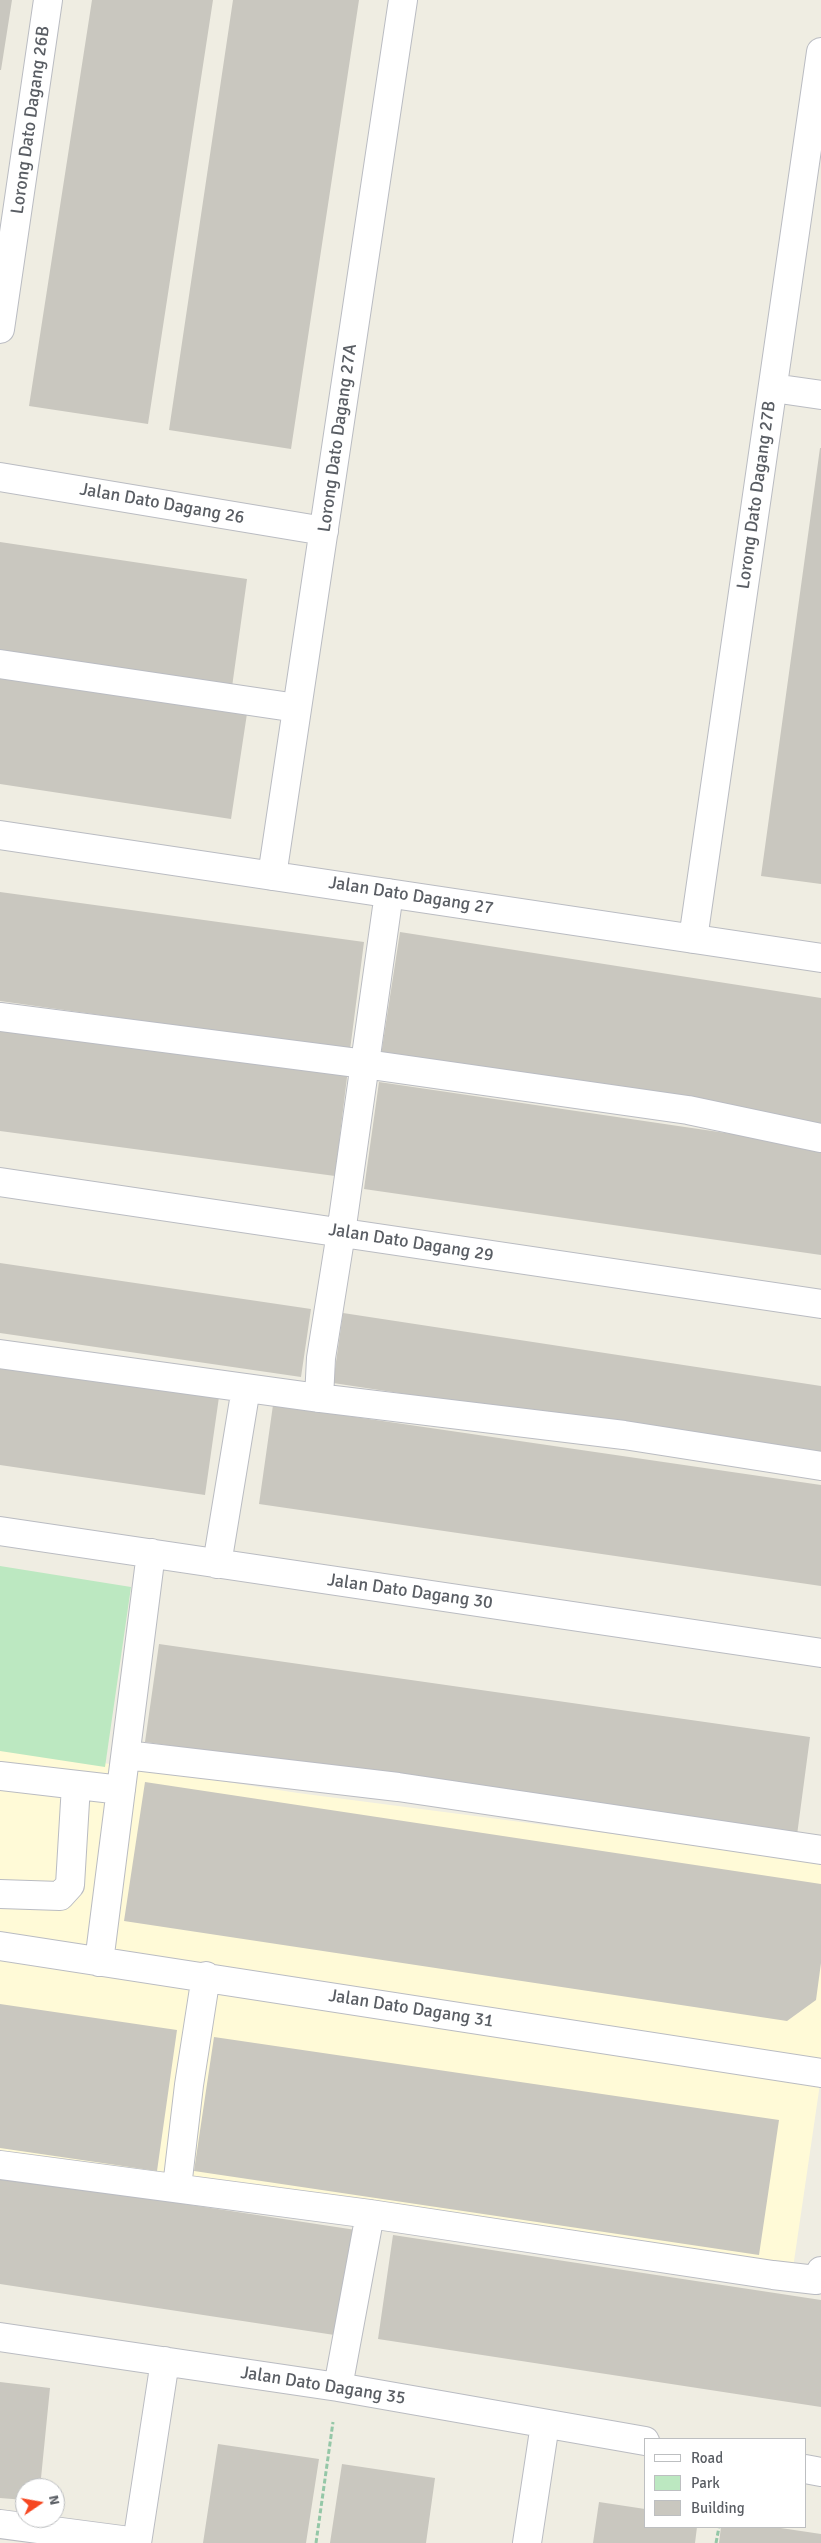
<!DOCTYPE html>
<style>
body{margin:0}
#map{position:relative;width:821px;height:2543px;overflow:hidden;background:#efede2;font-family:Signika,sans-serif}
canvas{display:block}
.legend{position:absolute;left:644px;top:2438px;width:162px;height:90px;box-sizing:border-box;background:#fff;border:1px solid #bdbfc1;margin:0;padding:6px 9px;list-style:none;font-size:15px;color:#5a5e64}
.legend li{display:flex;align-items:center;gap:10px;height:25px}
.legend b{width:25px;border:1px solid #bdbfc1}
.north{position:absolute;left:15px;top:2478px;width:50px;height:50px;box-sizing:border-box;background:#fff;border:1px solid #bdbfc1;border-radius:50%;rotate:78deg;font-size:14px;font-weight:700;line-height:20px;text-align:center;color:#5a5e64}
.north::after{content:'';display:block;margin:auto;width:18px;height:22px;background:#f64721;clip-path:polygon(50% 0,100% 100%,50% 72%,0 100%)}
</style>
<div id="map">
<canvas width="821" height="2543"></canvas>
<ul class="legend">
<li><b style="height:6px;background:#fff"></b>Road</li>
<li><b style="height:14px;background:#bce8c1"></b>Park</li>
<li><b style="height:14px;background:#c9c7bf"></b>Building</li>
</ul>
<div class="north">N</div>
</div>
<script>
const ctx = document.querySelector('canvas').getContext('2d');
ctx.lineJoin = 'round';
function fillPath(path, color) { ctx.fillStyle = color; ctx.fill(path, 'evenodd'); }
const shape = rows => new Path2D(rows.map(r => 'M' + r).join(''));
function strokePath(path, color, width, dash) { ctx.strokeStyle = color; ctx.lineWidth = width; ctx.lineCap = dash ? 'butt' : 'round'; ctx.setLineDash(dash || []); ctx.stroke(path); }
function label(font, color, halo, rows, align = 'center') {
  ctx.font = font + ' Signika,sans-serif'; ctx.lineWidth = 4; ctx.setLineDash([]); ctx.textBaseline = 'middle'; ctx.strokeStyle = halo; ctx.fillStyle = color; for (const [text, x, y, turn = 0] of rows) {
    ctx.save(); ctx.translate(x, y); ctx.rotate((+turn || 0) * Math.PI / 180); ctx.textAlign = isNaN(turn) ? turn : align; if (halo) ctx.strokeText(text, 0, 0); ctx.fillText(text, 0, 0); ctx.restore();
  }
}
fillPath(shape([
 [0,1747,298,1793,821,1861,821,2077,793,2268,0,2157]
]), '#fffad7');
fillPath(shape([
 [0,1566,131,1587,105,1767,0,1751]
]), '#bce8c1');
fillPath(shape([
 [0,0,12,0,1,70,0,70],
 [92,0,213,0,148,424,29,406],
 [233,0,359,0,291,449,169,430],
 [820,448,821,448,821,884,761,876],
 [0,542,247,579,232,687,0,651],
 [0,669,248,707,231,819,0,784],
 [0,892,364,942,350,1050,0,1001],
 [400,932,821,998,821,1124,381,1055],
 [0,1022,348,1069,335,1176,0,1131],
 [379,1082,821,1147,821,1255,364,1189],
 [0,1263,311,1309,301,1377,0,1333],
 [343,1313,821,1386,821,1457,333,1383],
 [0,1365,219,1397,205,1495,0,1465],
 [273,1405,821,1485,821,1586,259,1504],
 [159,1644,810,1737,797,1835,145,1742],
 [145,1782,821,1884,821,1963,816,2000,787,2021,124,1921],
 [0,2004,177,2030,157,2171,0,2148],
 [214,2037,779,2120,759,2255,194,2171],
 [0,2176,356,2230,341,2336,0,2284],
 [393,2235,821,2300,821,2407,378,2339],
 [0,2382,50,2388,40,2488,25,2488,25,2500,0,2498],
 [218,2444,319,2459,306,2543,203,2543],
 [342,2464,435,2478,426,2543,330,2543],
 [599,2502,645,2509,645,2527,697,2527,695,2543,593,2543],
 [721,2527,774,2527,821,2534,821,2543,719,2543]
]), '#c9c7bf');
const minor = shape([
 [0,329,48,0],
 [773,388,821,395],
 [0,477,324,531],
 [0,664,297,708],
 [0,835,821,958],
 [272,876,403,0],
 [693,939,821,52],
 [0,1017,365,1064,688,1110,821,1138],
 [0,1182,821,1304],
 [0,1354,319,1398,624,1435,821,1466],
 [319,1398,321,1358,341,1233,389,893],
 [0,1531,821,1653],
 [217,1564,246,1388],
 [126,1755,398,1787,821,1850],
 [0,1776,121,1790],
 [0,1894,60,1896,70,1885,76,1785],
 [0,1946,821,2073],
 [99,1962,151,1553],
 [0,2165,370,2214,773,2275,816,2280,821,2271],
 [177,2187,189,2085,206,1976],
 [0,2337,338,2387,645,2441],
 [338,2387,370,2214],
 [805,2469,821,2472],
 [0,2524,137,2542],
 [137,2543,165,2361],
 [527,2543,545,2424]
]);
strokePath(minor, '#babcc2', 30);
strokePath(shape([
 [316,2543,333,2422],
 [716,2543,719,2527]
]), '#94c7a7', 3, [5, 2.5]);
strokePath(minor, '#fff', 28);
label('18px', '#5a5e64', '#fff', [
 ["Lorong Dato Dagang 26B",31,120,-82],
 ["Lorong Dato Dagang 27A",338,438,-82],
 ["Lorong Dato Dagang 27B",757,495,-82],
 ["Jalan Dato Dagang 26",162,504,10],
 ["Jalan Dato Dagang 27",411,896,9],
 ["Jalan Dato Dagang 29",411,1243,9],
 ["Jalan Dato Dagang 30",410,1592,8],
 ["Jalan Dato Dagang 31",411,2009,9],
 ["Jalan Dato Dagang 35",323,2386,9]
]);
</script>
